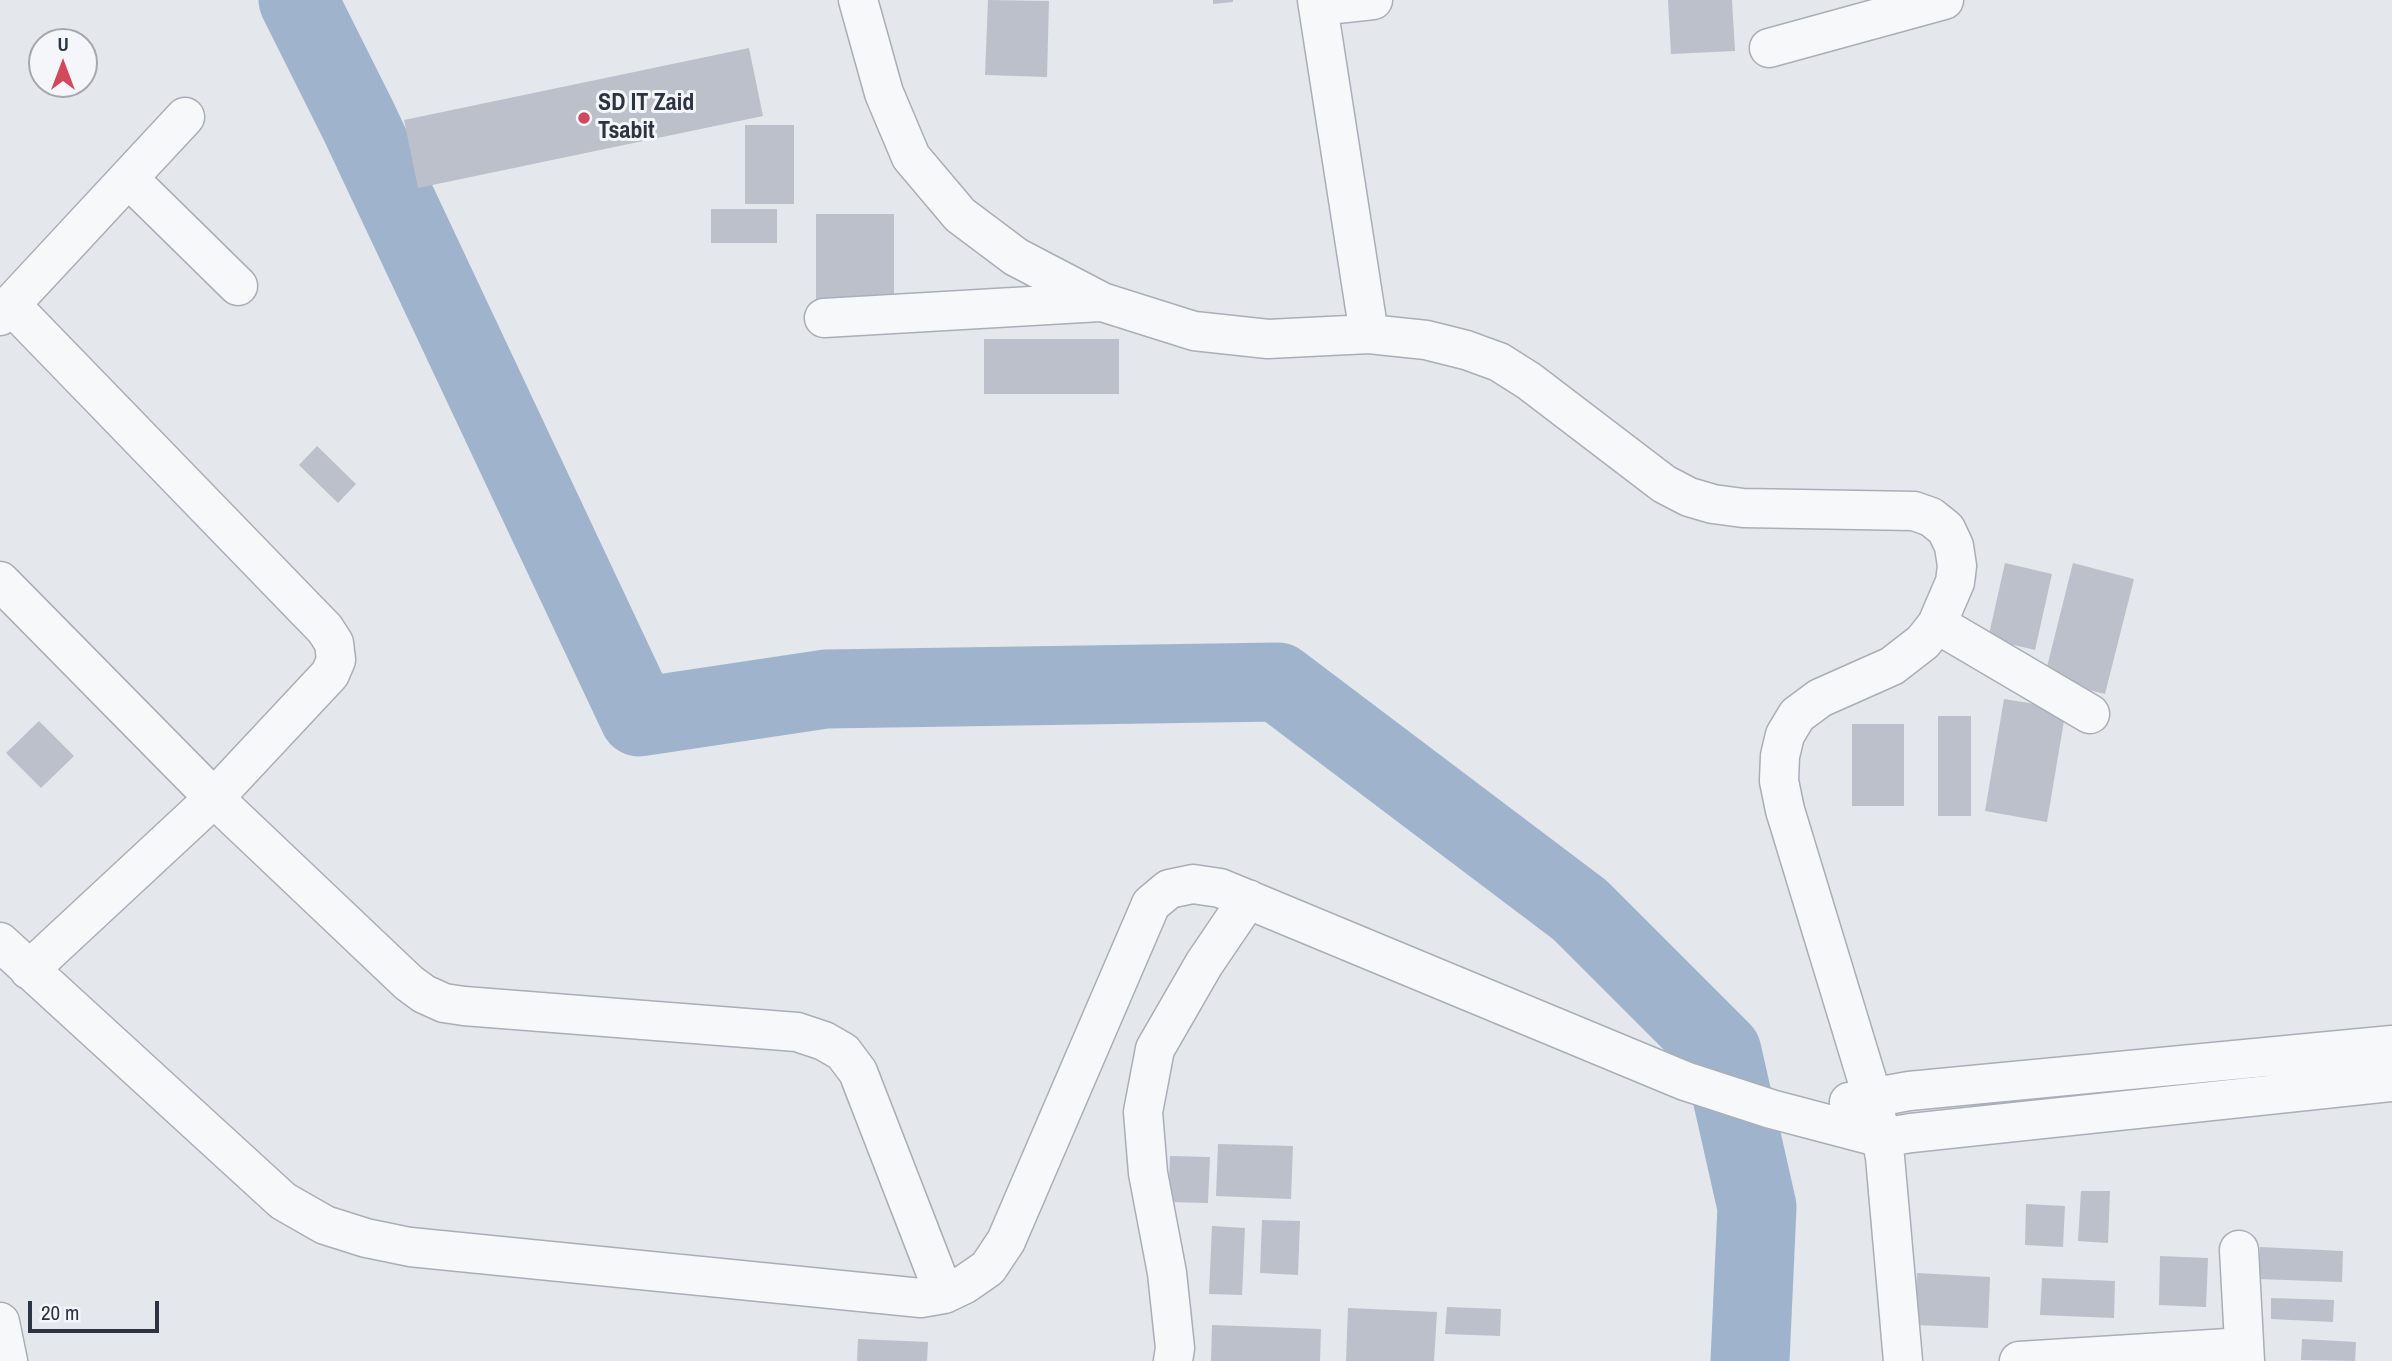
<!DOCTYPE html>
<style>
body{margin:0}
#map{position:relative;width:2392px;height:1361px;overflow:hidden;background:#e4e7ec;font-family:"Archivo Narrow",sans-serif}
canvas{display:block}
.north{position:absolute;left:28px;top:28px;width:70px;height:70px;box-sizing:border-box;background:#f4f6f9;border:2px solid #a4a8b1;border-radius:50%;rotate:0deg;font-size:19px;font-weight:700;line-height:28px;text-align:center;color:#2b3445}
.north::after{content:'';display:block;margin:auto;width:24px;height:32px;background:#d1495b;clip-path:polygon(50% 0,100% 100%,50% 72%,0 100%)}
.scale{position:absolute;left:28px;top:1301px;width:131px;height:32px;box-sizing:border-box;border:4px solid #2b3445;border-top:0;padding-left:9px;font-size:21px;line-height:24px;white-space:nowrap;color:#2b3445;-webkit-text-stroke:5px #f4f6f9;paint-order:stroke}
</style>
<div id="map">
<canvas width="2392" height="1361"></canvas>
<div class="north">U</div>
<div class="scale">20 m</div>
</div>
<script>
const ctx = document.querySelector('canvas').getContext('2d');
ctx.lineJoin = 'round';
const shape = rows => new Path2D(rows.map(r => 'M' + r).join(''));
function strokePath(path, color, width, dash) { ctx.strokeStyle = color; ctx.lineWidth = width; ctx.lineCap = dash ? 'butt' : 'round'; ctx.setLineDash(dash || []); ctx.stroke(path); }
function fillPath(path, color) { ctx.fillStyle = color; ctx.fill(path, 'evenodd'); }
function label(font, color, halo, rows, align = 'center') {
  ctx.font = font + ' "Archivo Narrow",sans-serif'; ctx.lineWidth = 6; ctx.setLineDash([]); ctx.textBaseline = 'middle'; ctx.strokeStyle = halo; ctx.fillStyle = color; for (const [text, x, y, turn = 0] of rows) {
    ctx.save(); ctx.translate(x, y); ctx.rotate((+turn || 0) * Math.PI / 180); ctx.textAlign = isNaN(turn) ? turn : align; if (halo) ctx.strokeText(text, 0, 0); ctx.fillText(text, 0, 0); ctx.restore();
  }
}
strokePath(shape([
 [298,0,358,120,639,717,826,689,1278,682,1580,910,1722,1052,1757,1207,1750,1361]
]), '#9fb4cc', 79);
fillPath(shape([
 [988,0,1049,1,1047,77,985,75],
 [1213,0,1233,0,1233,2,1213,4],
 [1668,0,1732,0,1735,51,1671,54],
 [749,48,763,116,418,188,404,120],
 [745,125,794,125,794,204,745,204],
 [711,209,777,209,777,243,711,243],
 [816,214,894,214,894,299,816,299],
 [984,339,1119,339,1119,394,984,394],
 [317,446,356,484,338,503,299,465],
 [2005,563,2052,574,2035,650,1988,639],
 [2073,563,2134,579,2105,694,2044,679],
 [2004,699,2066,709,2047,822,1985,811],
 [1938,716,1971,716,1971,816,1938,816],
 [39,721,74,756,41,788,6,753],
 [1852,724,1904,724,1904,806,1852,806],
 [1218,1144,1293,1146,1291,1199,1216,1196],
 [1170,1156,1210,1157,1208,1203,1168,1202],
 [2081,1191,2110,1191,2108,1243,2078,1241],
 [2026,1204,2065,1206,2063,1247,2025,1245],
 [1262,1220,1300,1221,1298,1275,1260,1273],
 [1212,1226,1245,1228,1242,1295,1209,1294],
 [2260,1247,2343,1251,2342,1282,2258,1279],
 [2160,1256,2208,1258,2206,1307,2159,1305],
 [1917,1273,1990,1277,1988,1328,1915,1325],
 [2042,1278,2115,1281,2114,1318,2040,1315],
 [2271,1298,2334,1300,2333,1322,2271,1319],
 [1447,1307,1501,1309,1500,1336,1445,1334],
 [1348,1308,1437,1312,1434,1361,1346,1361],
 [1212,1325,1321,1329,1320,1361,1211,1361],
 [858,1339,928,1342,927,1361,857,1361],
 [2302,1339,2356,1342,2355,1361,2301,1360]
]), '#bbc0ca');
const minor = shape([
 [858,0,884,93,911,157,960,215,1016,257,1102,302,1194,331,1268,339,1369,334],
 [1317,0,1369,334,1426,340,1466,350,1499,362,1529,381,1664,484,1689,497,1713,504,1743,508,1914,511,1931,517,1946,529,1954,546,1957,566,1955,582,1937,624,1923,642,1892,666,1820,698,1797,715,1785,735,1780,756,1779,781,1785,810,1872,1096,1885,1157,1903,1361],
 [1318,6,1373,0],
 [1769,48,1944,0],
 [128,178,238,286],
 [11,305,325,629,334,643,336,660,330,674,214,798,29,970],
 [0,316,185,117],
 [824,318,1100,302],
 [0,581,214,798,409,983,424,994,444,1003,464,1006,797,1032,824,1041,843,1052,858,1072,944,1294],
 [1937,624,2090,714],
 [0,942,283,1201,325,1225,366,1238,410,1247,921,1298,944,1294,965,1284,988,1268,1006,1241,1151,904,1169,889,1193,884,1220,888,1685,1081,1771,1109,1881,1138,1911,1133,2392,1082],
 [1849,1102,1909,1091,2392,1045],
 [2239,1250,2245,1361],
 [0,1322,8,1361],
 [1173,1361,1175,1348,1167,1273,1148,1173,1143,1112,1155,1049,1204,964,1248,899],
 [2019,1361,2244,1347]
]);
strokePath(minor, '#a9aeb7', 41);
strokePath(minor, '#f7f8fa', 38);
for (const [x, y, r, color] of [
 [584,118,7,"#d1495b"]
]) { const dot = new Path2D(); dot.arc(x, y, r, 0, 2 * Math.PI); ctx.fillStyle = color; ctx.fill(dot); strokePath(dot, '#f4f6f9', 2.5); }
label('bold 24px', '#2b3445', '#f4f6f9', [
 ["SD IT Zaid",598,104],
 ["Tsabit",598,132]
], 'left');
</script>
